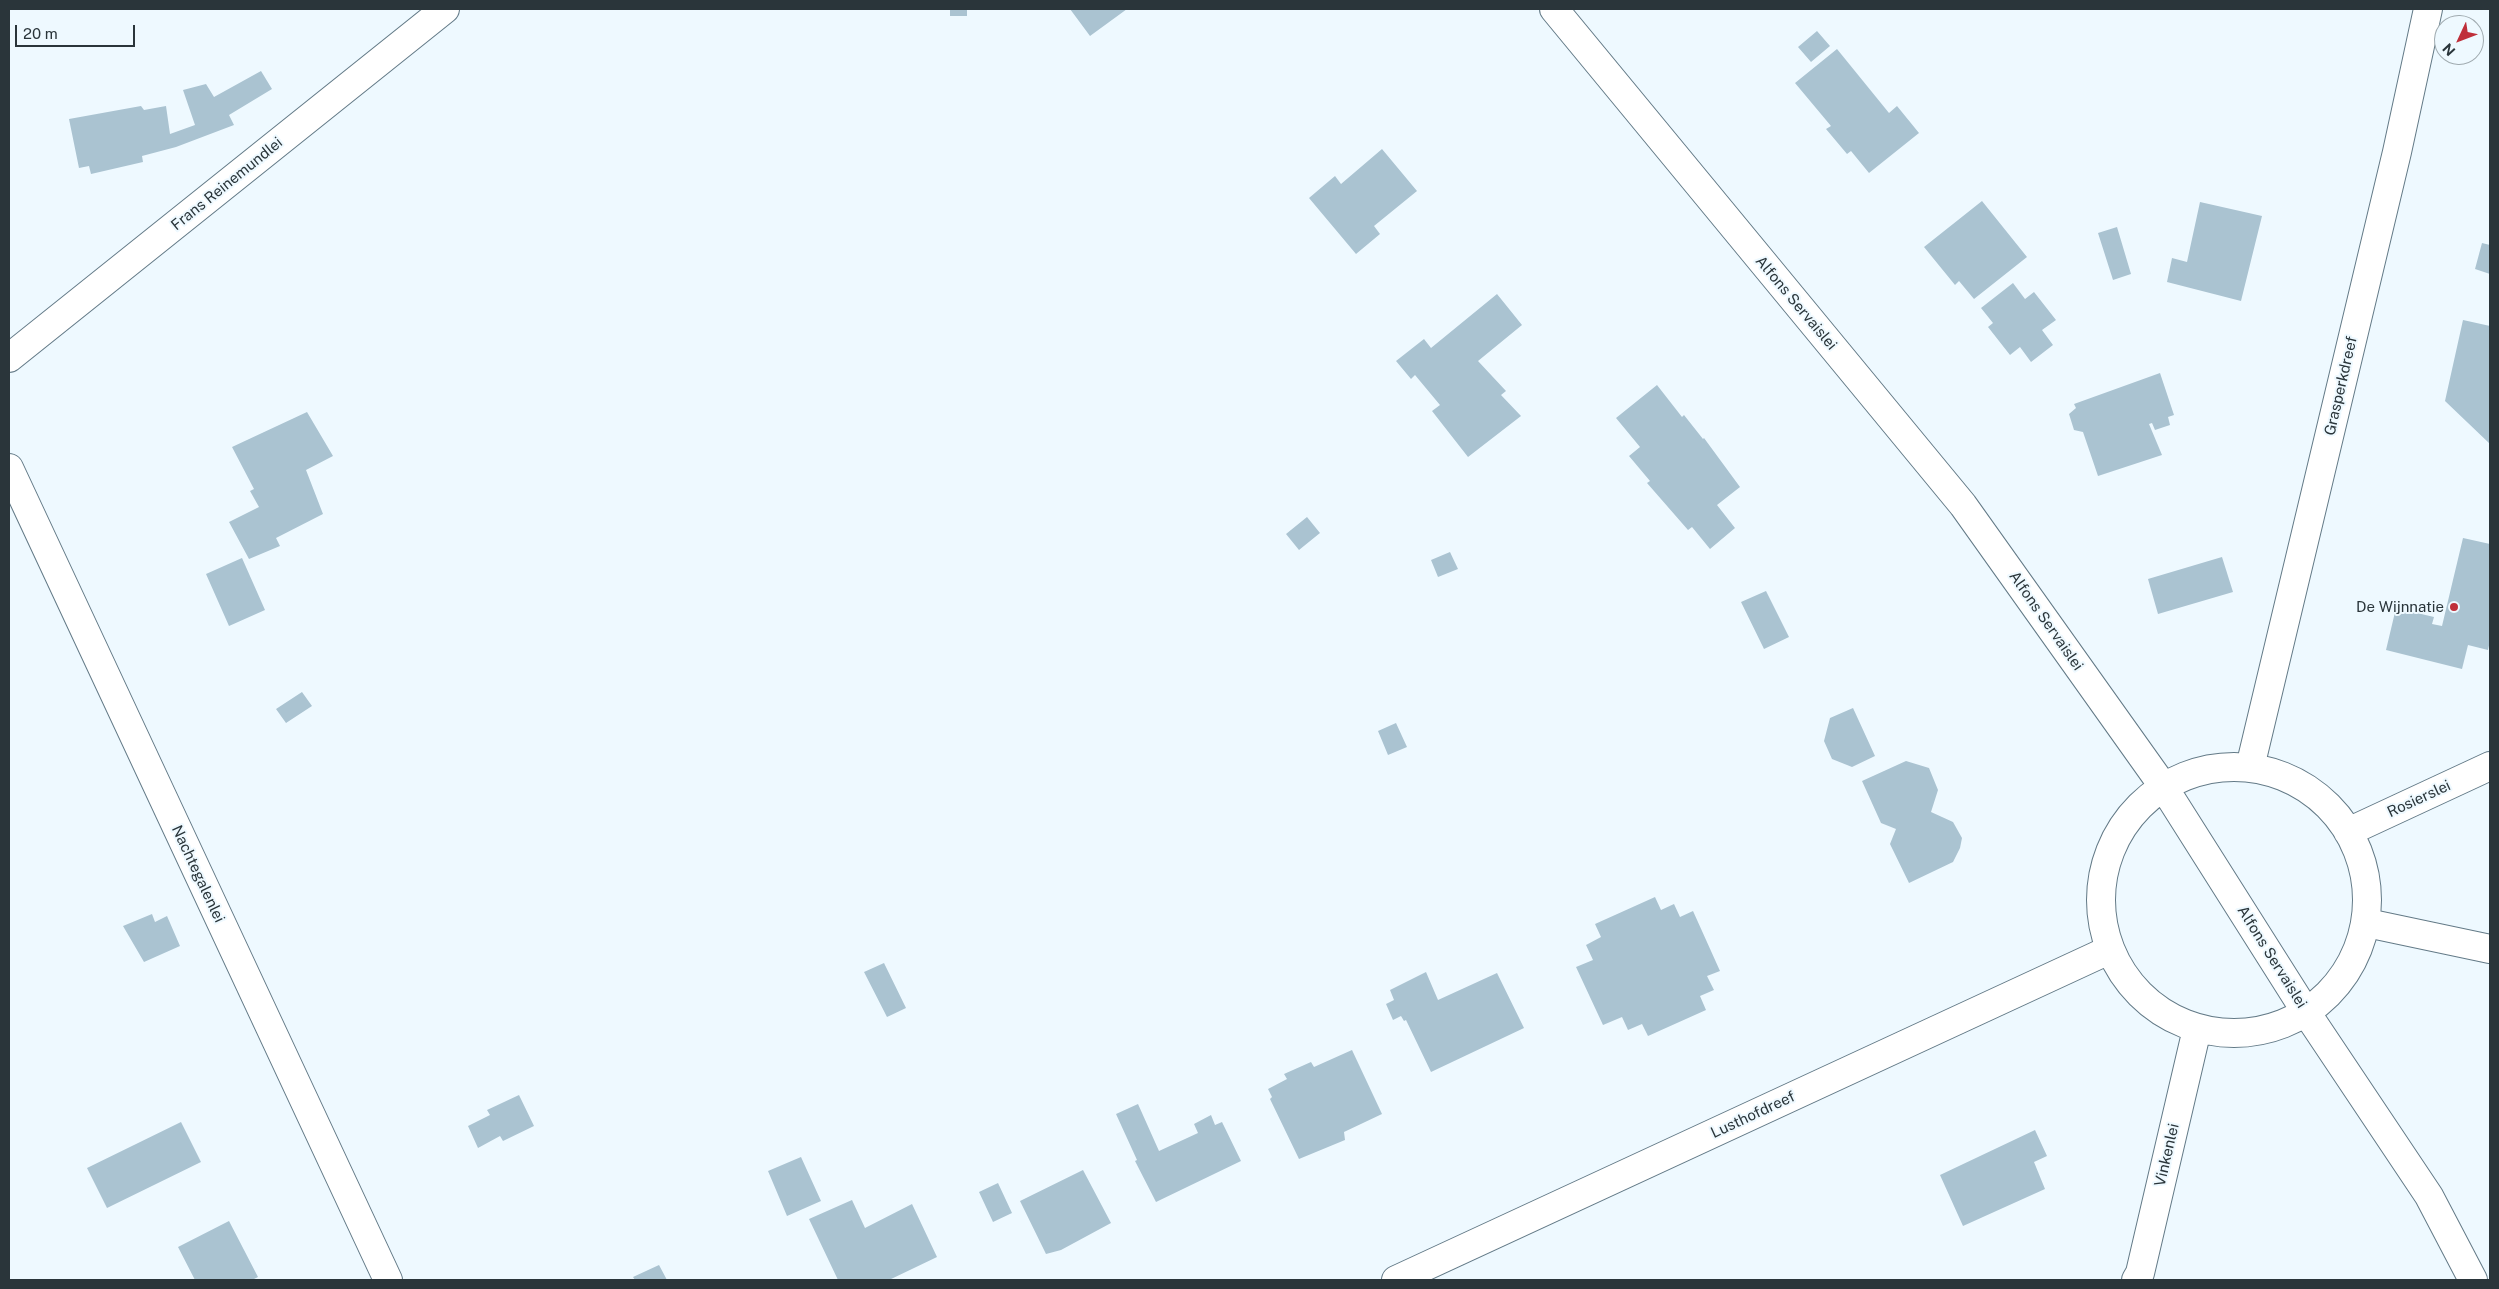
<!DOCTYPE html>
<style>
body{margin:0}
#map{position:relative;width:2499px;height:1289px;overflow:hidden;background:#eef9ff;font-family:"Public Sans",sans-serif}
canvas{display:block}
.frame{position:absolute;inset:0;border:10px solid #2a353a;pointer-events:none}
.north{position:absolute;left:2434px;top:15px;width:50px;height:50px;box-sizing:border-box;background:#eef9ff;border:1px solid #a0abb0;border-radius:50%;rotate:227deg;font-size:14px;font-weight:700;line-height:20px;text-align:center;color:#2a353a}
.north::after{content:'';display:block;margin:auto;width:18px;height:22px;background:#bf2f3a;clip-path:polygon(50% 0,100% 100%,50% 72%,0 100%)}
.scale{position:absolute;left:15px;top:25px;width:120px;height:22px;box-sizing:border-box;border:2px solid #2a353a;border-top:0;padding-left:6px;font-size:15px;line-height:18px;white-space:nowrap;color:#2a353a;-webkit-text-stroke:4px #eef9ff;paint-order:stroke}
</style>
<div id="map">
<canvas width="2499" height="1289"></canvas>
<div class="frame"></div>
<div class="north">N</div>
<div class="scale">20 m</div>
</div>
<script>
const ctx = document.querySelector('canvas').getContext('2d');
ctx.lineJoin = 'round';
function fillPath(path, color) { ctx.fillStyle = color; ctx.fill(path, 'evenodd'); }
const shape = rows => new Path2D(rows.map(r => 'M' + r).join(''));
function strokePath(path, color, width, dash) { ctx.strokeStyle = color; ctx.lineWidth = width; ctx.lineCap = dash ? 'butt' : 'round'; ctx.setLineDash(dash || []); ctx.stroke(path); }
function label(font, color, halo, rows, align = 'center') {
  ctx.font = font + ' "Public Sans",sans-serif'; ctx.lineWidth = 4; ctx.setLineDash([]); ctx.textBaseline = 'middle'; ctx.strokeStyle = halo; ctx.fillStyle = color; for (const [text, x, y, turn = 0] of rows) {
    ctx.save(); ctx.translate(x, y); ctx.rotate((+turn || 0) * Math.PI / 180); ctx.textAlign = isNaN(turn) ? turn : align; if (halo) ctx.strokeText(text, 0, 0); ctx.fillText(text, 0, 0); ctx.restore();
  }
}
fillPath(shape([
 [950,9,967,9,967,16,950,16],
 [1070,9,1127,9,1090,36],
 [1817,31,1830,46,1811,62,1798,47],
 [1837,49,1889,113,1897,106,1919,133,1869,173,1851,151,1847,154,1826,129,1831,126,1795,83],
 [261,71,272,89,229,115,234,125,176,147,142,156,143,162,91,174,89,166,79,168,69,119,141,106,144,110,166,106,170,134,195,125,183,90,206,84,214,97],
 [1382,149,1417,191,1374,226,1380,234,1356,254,1309,198,1335,176,1341,184],
 [1982,201,2027,257,1974,299,1959,281,1955,285,1924,247],
 [2200,202,2262,216,2241,301,2167,282,2172,258,2187,262],
 [2117,227,2131,274,2113,280,2098,233],
 [2482,243,2490,245,2490,274,2475,269],
 [2013,283,2025,299,2034,292,2056,320,2042,330,2053,345,2031,362,2020,347,2010,355,1988,327,1993,323,1981,308],
 [1497,294,1522,325,1478,361,1506,391,1501,395,1521,416,1468,457,1432,411,1440,405,1415,375,1411,379,1396,361,1424,339,1431,348],
 [2463,320,2490,326,2490,444,2445,401],
 [2160,373,2174,415,2168,417,2170,425,2155,430,2152,423,2149,424,2162,455,2098,476,2083,432,2074,430,2069,414,2076,408,2074,404],
 [1657,385,1682,417,1684,415,1703,439,1704,438,1740,487,1717,505,1735,528,1710,549,1692,527,1688,530,1647,483,1650,481,1629,456,1640,447,1616,418],
 [307,412,333,456,306,470,323,514,276,538,280,546,249,559,229,522,259,507,250,491,254,489,232,447],
 [1307,517,1320,533,1299,550,1286,534],
 [2463,538,2490,544,2490,641,2488,650,2468,645,2462,669,2386,650,2396,608,2434,617,2432,624,2442,626],
 [1450,552,1458,569,1438,577,1431,560],
 [2222,557,2233,592,2158,614,2148,579],
 [242,558,265,610,229,626,206,574],
 [1766,591,1789,637,1764,649,1741,602],
 [302,692,312,706,286,723,276,709],
 [1853,708,1875,756,1852,767,1832,759,1824,741,1830,718],
 [1396,723,1407,747,1388,755,1378,731],
 [1906,761,1929,768,1938,790,1931,812,1953,822,1962,838,1960,848,1953,862,1909,883,1890,844,1896,829,1881,823,1862,781],
 [1655,897,1661,910,1674,904,1680,917,1693,911,1720,971,1707,976,1714,990,1700,996,1706,1010,1648,1036,1642,1024,1628,1030,1622,1017,1603,1025,1576,967,1593,960,1586,945,1601,937,1595,924],
 [152,914,155,922,167,916,180,946,144,962,123,926],
 [884,963,906,1008,887,1017,864,972],
 [1426,972,1438,1000,1497,973,1524,1028,1431,1072,1406,1020,1404,1021,1401,1016,1393,1020,1386,1004,1394,1000,1390,990],
 [1352,1050,1382,1114,1344,1132,1345,1140,1299,1159,1270,1099,1272,1097,1268,1089,1287,1079,1284,1074,1311,1062,1314,1067],
 [519,1095,534,1126,503,1141,500,1136,478,1148,468,1126,490,1115,487,1110],
 [1138,1104,1159,1151,1198,1133,1194,1124,1211,1115,1215,1125,1222,1122,1241,1161,1156,1202,1135,1161,1137,1160,1116,1114],
 [181,1122,201,1162,107,1208,87,1168],
 [2035,1130,2047,1156,2034,1162,2045,1189,1963,1226,1940,1175],
 [801,1157,821,1201,787,1216,768,1171],
 [1083,1170,1111,1223,1061,1250,1046,1254,1020,1201],
 [998,1183,1012,1213,993,1222,979,1192],
 [852,1200,865,1228,912,1204,937,1257,889,1280,838,1280,809,1219],
 [229,1221,258,1277,252,1280,195,1280,178,1247],
 [659,1265,667,1280,635,1280,633,1277]
]), '#aac3d1');
const minor = shape([
 [1554,9,1963,505,2163,786,2306,1012,2429,1196,2473,1280],
 [9,358,445,9],
 [9,468,388,1280],
 [2251,763,2397,152,2428,9],
 '2101 900a133 133 0 1 1 266 0a133 133 0 1 1-266 0Z',
 [2348,832,2490,766],
 [2367,923,2490,949],
 [1396,1280,2109,950],
 [2136,1280,2140,1273,2197,1029]
]);
strokePath(minor, '#637a87', 30);
strokePath(minor, '#fff', 28);
for (const [x, y, r, color] of [
 [2454,607,5,"#bf2f3a"]
]) { const dot = new Path2D(); dot.arc(x, y, r, 0, 2 * Math.PI); ctx.fillStyle = color; ctx.fill(dot); strokePath(dot, '#eef9ff', 2); }
label('15px', '#2a353a', '#eef9ff', [
 ["Frans Reinemundlei",227,184,-39],
 ["Alfons Servaislei",1796,303,50],
 ["Grasperkdreef",2341,386,-77],
 ["Alfons Servaislei",2046,621,55],
 ["Rosierslei",2419,799,-25],
 ["Nachtegalenlei",198,874,65],
 ["Alfons Servaislei",2272,957,58],
 ["Lusthofdreef",1753,1115,-25],
 ["Vinkenlei",2167,1155,-77]
]);
label('15px', '#2a353a', '#eef9ff', [
 ["De Wijnnatie",2444,607]
], 'right');
</script>
